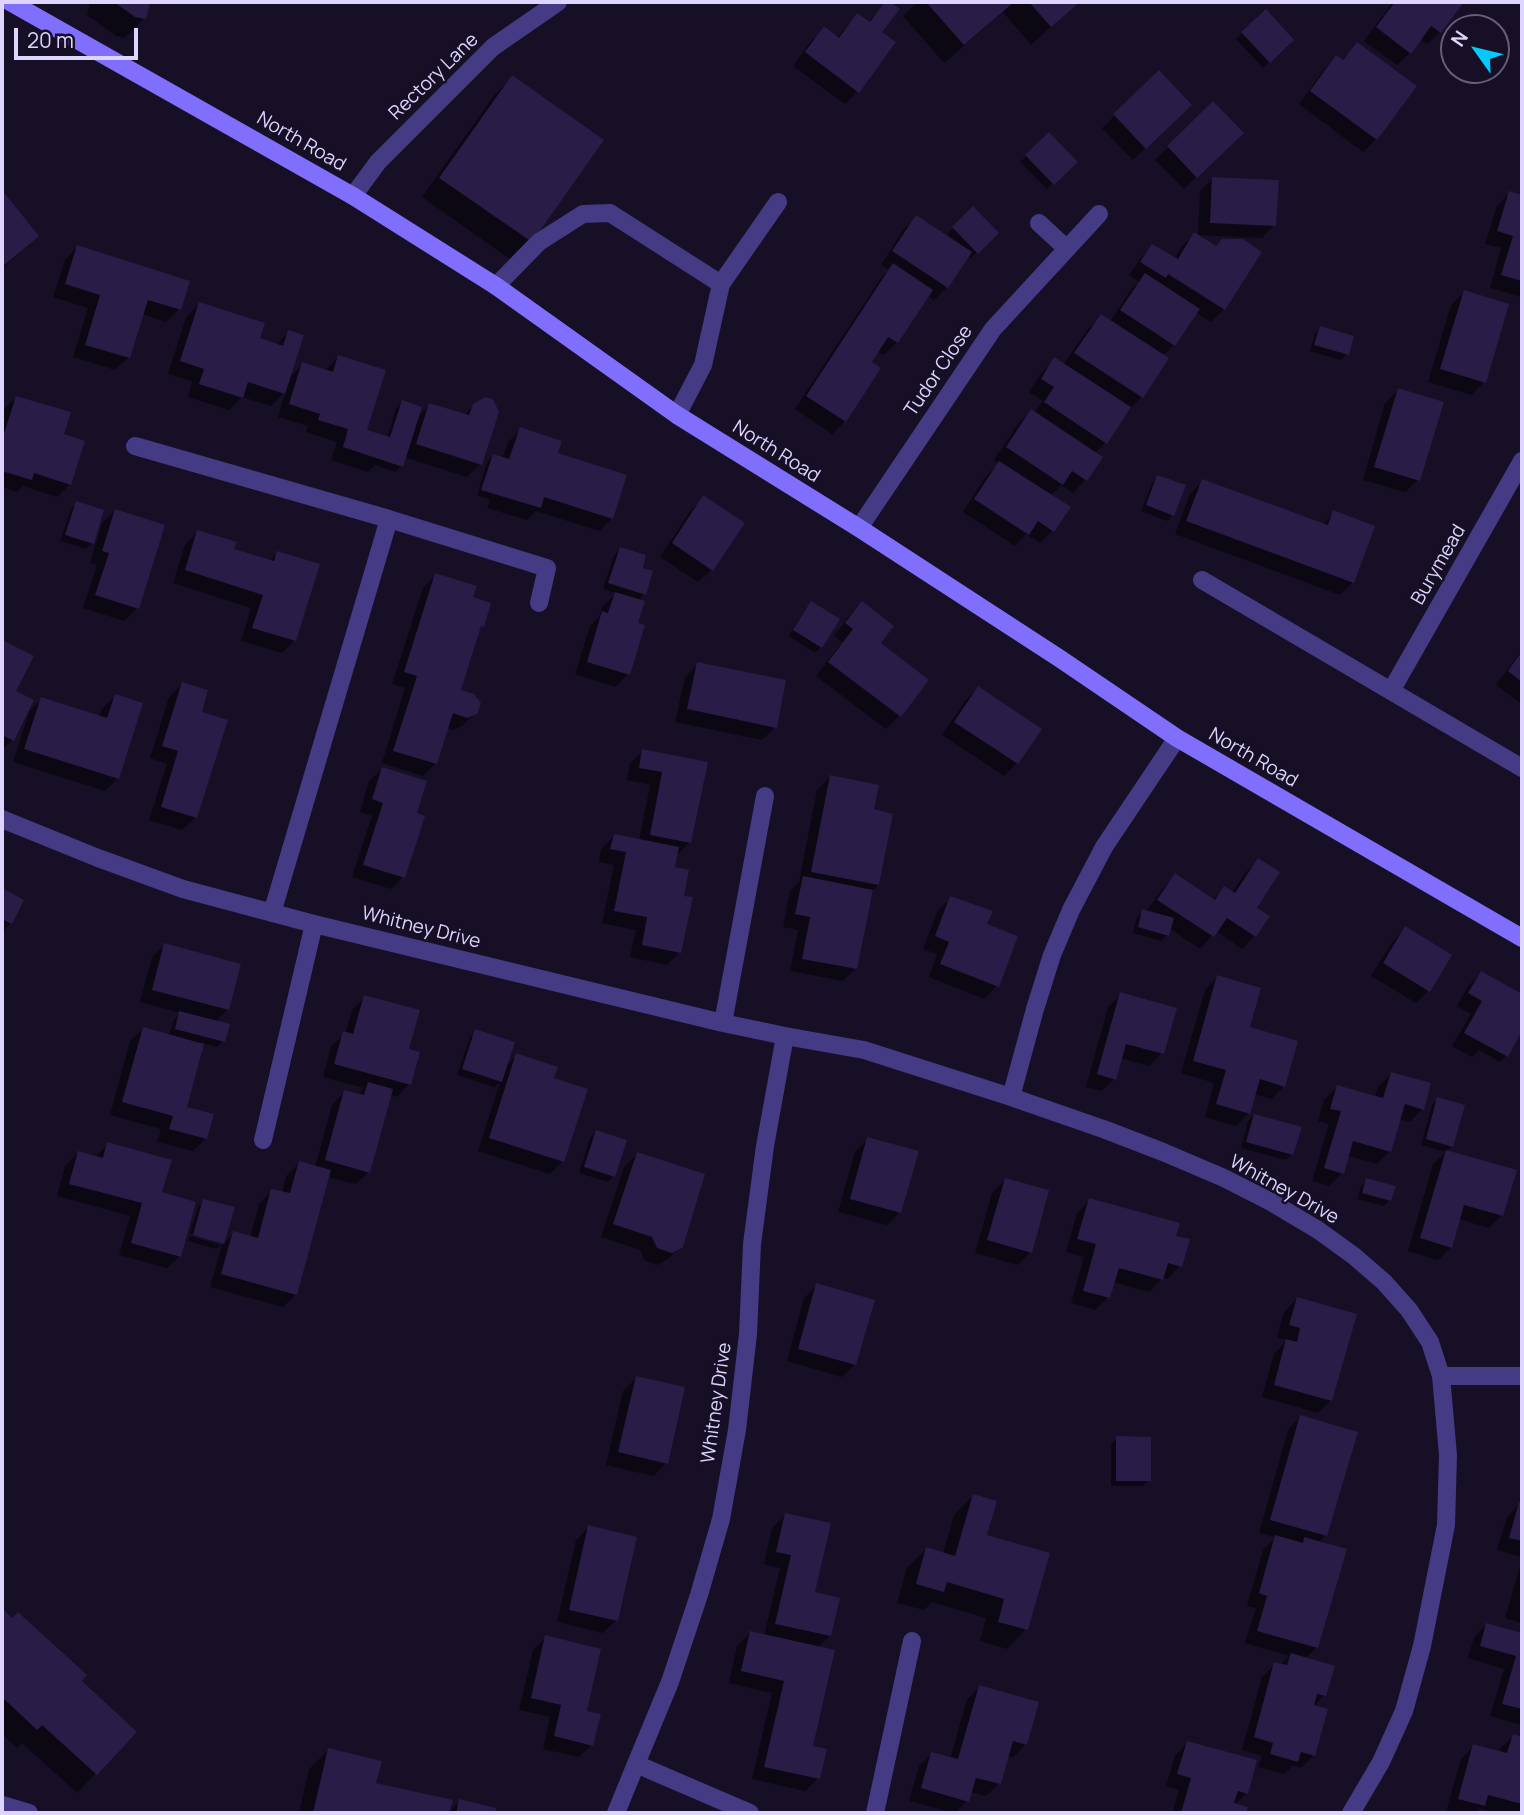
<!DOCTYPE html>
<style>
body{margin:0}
#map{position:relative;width:1524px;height:1815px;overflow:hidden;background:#160f26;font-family:Manrope,sans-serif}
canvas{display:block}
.frame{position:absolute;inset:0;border:4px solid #ded5fe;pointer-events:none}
.north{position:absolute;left:1440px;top:14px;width:70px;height:70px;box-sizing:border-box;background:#160f26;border:2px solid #665e7c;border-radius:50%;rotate:304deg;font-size:19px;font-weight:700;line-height:28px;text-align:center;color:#ded5fe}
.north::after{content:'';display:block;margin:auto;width:24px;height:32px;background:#04c9fb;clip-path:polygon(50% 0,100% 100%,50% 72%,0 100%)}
.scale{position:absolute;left:14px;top:28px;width:124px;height:32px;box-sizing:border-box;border:4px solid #ded5fe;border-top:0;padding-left:9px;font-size:21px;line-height:24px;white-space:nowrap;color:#ded5fe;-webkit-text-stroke:5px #160f26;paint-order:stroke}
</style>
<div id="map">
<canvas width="1524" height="1815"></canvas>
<div class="frame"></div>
<div class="north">N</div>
<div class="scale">20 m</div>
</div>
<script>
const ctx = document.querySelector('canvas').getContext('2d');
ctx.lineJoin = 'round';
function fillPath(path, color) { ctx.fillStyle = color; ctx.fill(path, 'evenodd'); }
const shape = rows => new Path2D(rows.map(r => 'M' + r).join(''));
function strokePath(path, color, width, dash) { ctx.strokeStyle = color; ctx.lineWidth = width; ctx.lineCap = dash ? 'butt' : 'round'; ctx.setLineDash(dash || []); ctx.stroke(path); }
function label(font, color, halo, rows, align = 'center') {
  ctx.font = font + ' Manrope,sans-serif'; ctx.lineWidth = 5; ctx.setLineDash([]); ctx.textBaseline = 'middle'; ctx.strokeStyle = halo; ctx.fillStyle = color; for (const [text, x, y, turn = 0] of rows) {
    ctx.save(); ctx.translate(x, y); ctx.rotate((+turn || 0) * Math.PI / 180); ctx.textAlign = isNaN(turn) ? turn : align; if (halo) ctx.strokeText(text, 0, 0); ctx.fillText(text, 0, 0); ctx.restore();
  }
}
fillPath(shape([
 [90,2,148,2,144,18,125,38,116,36,87,15],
 [887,2,897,9,880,32,858,91,845,104,793,66,811,41,824,29,837,38,857,15,868,23],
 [915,2,1078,2,1031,45,1003,12,944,63,903,16,916,3],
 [1393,2,1462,2,1440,32,1427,44,1419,39,1410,53,1397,65,1364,41],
 [1266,12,1292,40,1263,68,1236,39],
 [1357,44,1376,139,1363,152,1299,104,1324,70,1336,57,1341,61],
 [1159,72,1190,105,1133,160,1102,128],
 [512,77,530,241,511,260,422,197,493,97],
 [1213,103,1242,133,1184,189,1155,160],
 [1049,134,1076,162,1047,189,1020,162],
 [1213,179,1274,225,1262,238,1198,235,1200,191],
 [2,193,37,236,2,269],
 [1510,193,1522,197,1522,297,1490,288,1501,248,1485,244,1497,206],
 [973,209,997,233,971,258,968,255,947,287,934,300,927,295,897,342,884,355,877,351,845,421,832,434,795,409,881,278,889,270,881,265,903,230,916,217,952,239,947,234],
 [1194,235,1224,309,1211,322,1195,312,1174,345,1162,356,1141,397,1129,410,1105,443,1095,453,1085,480,1073,493,1061,485,1050,496,1053,530,1040,543,1026,534,1015,546,963,512,986,476,999,463,994,460,1018,424,1031,411,1034,413,1043,401,1029,392,1042,372,1055,360,1063,365,1088,329,1101,316,1110,322,1132,288,1139,282,1129,275,1140,259,1152,246,1174,259,1181,247],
 [77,247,188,282,179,309,166,322,142,314,128,358,115,370,73,357,88,308,53,297,65,260],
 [1464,292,1484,382,1471,395,1428,382,1451,305],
 [199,304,258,339,276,345,289,332,288,379,303,364,326,370,338,357,365,431,387,438,396,408,402,402,416,418,430,405,464,415,474,405,497,412,480,464,467,477,404,457,401,466,395,472,375,465,368,472,331,460,337,442,306,432,308,426,278,417,286,391,271,406,242,397,229,410,188,397,192,381,168,374,186,317],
 [1321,328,1347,354,1341,360,1310,351,1315,334],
 [1398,390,1418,480,1405,492,1363,480,1385,403],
 [16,398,62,435,70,484,57,497,23,486,17,492,2,487,2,416,3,410],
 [521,429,556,454,612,518,599,531,536,511,527,520,487,508,490,500,477,495,487,462,493,456,502,459,508,442],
 [1158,477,1173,515,1167,521,1141,511,1152,483],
 [1203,481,1322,525,1334,513,1353,582,1340,595,1175,534,1190,494],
 [703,498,711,570,698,582,660,557,691,510],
 [77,503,92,543,86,549,60,541,71,509],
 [115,511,137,608,124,621,83,608,97,565,90,563,102,523],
 [197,532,232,550,269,561,278,553,295,640,282,653,241,641,251,608,173,583,185,545],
 [620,549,640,569,644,594,638,601,636,624,628,674,615,687,575,674,590,626,599,617,602,607,616,593,603,589,614,555],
 [436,575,471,598,482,626,478,630,458,691,476,713,462,726,453,730,447,728,436,763,423,776,382,763,405,688,392,684,423,588],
 [812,603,821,647,815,653,789,636,806,609],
 [862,603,879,643,927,680,899,716,886,729,816,676,842,642,834,636,849,616],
 [2,642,31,657,13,692,12,740,2,750],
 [1522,650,1522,704,1496,685],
 [698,664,775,727,762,740,675,722,685,677],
 [182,684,199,713,226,721,195,818,182,830,149,820,167,764,150,758,169,697],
 [978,688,1017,763,1004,776,942,735,965,701],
 [115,696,118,778,105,791,13,762,29,712,42,699,99,717,102,709],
 [643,751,706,763,690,842,677,855,673,869,682,897,680,952,667,965,630,957,636,930,602,923,614,865,599,862,601,849,614,836,639,841,650,785,627,780,630,763],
 [382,769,414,814,403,877,391,889,352,877,372,816,360,812,369,781],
 [830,777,872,811,878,885,871,892,855,969,843,981,790,971,798,930,783,927,790,891,799,882,817,790],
 [1258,860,1254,908,1255,936,1242,949,1216,931,1200,949,1169,928,1167,935,1161,941,1133,933,1137,917,1143,911,1146,912,1163,888,1175,876,1213,900,1225,888,1232,893,1245,873],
 [2,890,22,901,11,923,2,932],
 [951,898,985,925,997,986,984,999,929,977,937,954,923,949,938,910],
 [1405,929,1428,991,1416,1003,1371,976,1393,941],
 [165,945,228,1009,215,1022,223,1041,217,1047,202,1043,185,1108,206,1138,193,1151,157,1142,161,1129,110,1115,130,1041,143,1029,169,1036,174,1019,180,1013,140,1002,152,957],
 [1481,973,1522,996,1522,1028,1506,1056,1500,1062,1479,1050,1472,1057,1452,1046,1471,1014,1457,1006,1468,986],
 [1217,977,1284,1086,1271,1099,1254,1094,1249,1113,1236,1126,1205,1117,1214,1083,1181,1073,1205,990],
 [1121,994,1162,1053,1149,1066,1120,1058,1114,1079,1101,1091,1086,1087,1108,1007],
 [365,997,409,1084,397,1097,390,1095,369,1172,356,1184,327,1177,296,1294,283,1307,210,1287,222,1244,221,1241,190,1233,198,1207,204,1201,232,1209,222,1245,234,1233,250,1238,259,1204,272,1191,282,1193,286,1176,299,1163,315,1167,332,1105,344,1092,357,1095,364,1088,323,1077,331,1046,345,1034,352,1010],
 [476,1031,505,1067,517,1055,552,1079,563,1161,550,1174,478,1151,500,1082,494,1087,457,1075,470,1037],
 [1391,1074,1422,1109,1410,1122,1399,1119,1390,1151,1377,1164,1349,1156,1342,1173,1329,1186,1312,1181,1329,1124,1318,1121,1324,1100,1337,1087,1375,1097,1378,1087],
 [1438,1099,1452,1146,1446,1152,1502,1215,1489,1228,1459,1219,1451,1247,1438,1260,1408,1251,1433,1164,1446,1152,1421,1145,1432,1105],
 [1254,1115,1292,1154,1286,1160,1241,1148,1248,1121],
 [596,1132,614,1176,608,1182,579,1173,590,1138],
 [868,1139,900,1212,887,1225,838,1212,855,1152],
 [108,1144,160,1194,180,1256,167,1268,119,1255,130,1216,57,1196,65,1166,78,1153,94,1158],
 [637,1154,681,1246,668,1259,658,1265,645,1261,640,1250,601,1237,624,1167],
 [1005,1180,1030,1252,1018,1265,975,1253,992,1193],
 [1367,1180,1390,1200,1384,1206,1357,1199,1361,1186],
 [1090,1200,1173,1237,1180,1266,1167,1279,1162,1278,1149,1292,1113,1282,1108,1297,1095,1310,1071,1303,1084,1257,1066,1252,1077,1213],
 [190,1236,221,1245,217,1249,188,1241],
 [817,1285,855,1364,842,1377,787,1361,804,1298],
 [1297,1299,1331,1400,1318,1413,1262,1397,1274,1354,1287,1340,1277,1338,1284,1312],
 [636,1378,666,1463,653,1476,606,1465,623,1391],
 [1300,1417,1326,1535,1318,1543,1317,1647,1305,1659,1324,1695,1314,1706,1314,1755,1301,1768,1293,1765,1284,1774,1258,1767,1262,1756,1242,1750,1262,1677,1275,1664,1280,1665,1290,1656,1245,1643,1256,1608,1247,1606,1263,1550,1276,1537,1259,1533,1288,1430],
 [1117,1438,1149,1480,1143,1486,1111,1486,1111,1444],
 [973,1496,985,1536,1026,1629,1007,1649,980,1641,986,1618,932,1602,924,1610,897,1603,907,1568,926,1549,943,1554,954,1515],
 [1520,1504,1522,1505,1522,1557,1497,1550,1507,1517],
 [785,1515,830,1636,817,1648,811,1747,818,1778,805,1791,752,1779,772,1693,729,1683,737,1646,750,1633,764,1636,780,1568,764,1564,772,1528],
 [589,1527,616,1620,603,1633,557,1622,576,1540],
 [1522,1566,1522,1623,1505,1618,1519,1570],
 [2,1611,135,1732,77,1793,22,1743,17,1748,2,1734],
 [1487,1624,1522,1634,1522,1725,1490,1716,1504,1669,1468,1658,1474,1637],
 [546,1637,592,1745,579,1757,543,1749,550,1717,519,1710,533,1650],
 [979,1687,1026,1744,1013,1757,1007,1756,999,1783,986,1796,970,1792,967,1801,955,1813,909,1801,919,1766,932,1754,950,1759,967,1700],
 [1513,1736,1522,1739,1522,1813,1497,1813,1480,1809,1475,1813,1446,1812,1461,1759,1474,1746,1499,1753,1500,1749],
 [1187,1743,1246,1793,1234,1805,1246,1808,1244,1813,1172,1813,1179,1790,1166,1786,1175,1756],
 [328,1750,374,1784,448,1813,460,1801,494,1809,493,1813,299,1813,309,1769]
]), '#0007');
fillPath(shape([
 [114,2,150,2,146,19,135,17],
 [885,2,890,2,900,9,882,32,896,42,859,93,805,52,824,26,839,38,857,13,870,22],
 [926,2,1014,2,964,45],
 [1029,2,1080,2,1051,27],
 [1395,2,1464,2,1441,33,1431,26,1411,54,1376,27],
 [1266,9,1294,40,1270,63,1241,32],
 [1357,42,1417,86,1377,140,1310,91,1336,55,1343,60],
 [1159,70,1192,105,1146,149,1113,114],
 [512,75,604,140,532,242,439,178],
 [1213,101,1244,133,1197,178,1167,146],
 [1049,132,1078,162,1054,185,1025,155],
 [1212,177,1279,180,1276,226,1210,223],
 [2,190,39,236,2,267],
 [1509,191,1522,195,1522,281,1501,275,1513,236,1497,231],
 [973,206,999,233,978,254,952,227],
 [916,215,972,252,948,288,892,251],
 [1194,232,1216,246,1222,239,1243,239,1262,252,1225,310,1168,274,1166,278,1140,262,1152,244,1178,259],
 [77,245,190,281,181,310,148,300,130,358,85,345,100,295,65,284],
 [893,263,933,290,898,343,888,337,872,362,881,368,846,422,806,396],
 [1145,273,1200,309,1175,346,1120,310],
 [1464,290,1509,304,1486,383,1440,369],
 [199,302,265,323,260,338,283,346,288,330,304,335,285,394,248,382,243,398,199,384,204,369,180,361],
 [1101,314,1169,358,1143,398,1074,353],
 [1320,326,1354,336,1349,355,1314,345],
 [338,355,386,370,367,430,390,437,402,400,422,407,403,467,343,447,348,429,318,420,320,414,289,404,302,362,333,372],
 [1054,357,1131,407,1107,444,1044,402,1054,387,1041,379],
 [1398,388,1444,402,1420,481,1374,467],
 [16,396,71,412,64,434,85,441,71,485,34,473,32,480,2,471,2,440],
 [485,397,493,399,499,412,482,465,416,444,429,403,469,415,473,404],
 [1031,409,1103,457,1087,481,1072,471,1063,485,1006,447],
 [520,427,562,441,558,453,627,475,613,519,544,497,541,508,481,490,493,454,509,459],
 [999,461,1071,507,1054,532,1038,521,1029,535,974,499],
 [1157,475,1186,485,1174,516,1146,505],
 [1202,479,1328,525,1333,510,1375,526,1354,583,1186,521],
 [703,495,745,523,713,571,672,543],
 [76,501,104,510,94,544,65,535],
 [115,509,165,525,139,609,95,595,109,553,102,551],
 [197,530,237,542,234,549,274,561,277,551,320,564,296,641,252,628,263,595,185,570],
 [620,547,646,555,643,568,653,571,646,595,608,583],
 [435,573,477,586,473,597,491,603,484,627,481,626,461,690,474,694,481,703,477,714,467,718,453,713,437,764,393,751,417,676,404,672],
 [615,592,645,601,638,623,645,625,630,675,587,662,602,611,608,613],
 [811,601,840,619,822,648,793,630],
 [862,601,894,626,881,643,929,680,901,717,828,662,853,629,845,623],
 [2,640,34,656,16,691,34,700,14,741,2,735],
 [1522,651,1522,682,1508,671],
 [697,662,786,680,777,728,687,709],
 [182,682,208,690,202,712,228,720,197,818,161,807,178,751,162,746],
 [978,686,1042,729,1018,764,954,722],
 [115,694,143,703,119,779,24,749,41,697,107,718],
 [642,749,708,762,691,843,650,835,662,772,639,768],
 [382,767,427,781,417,813,425,816,405,878,363,865,383,803,372,799],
 [830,775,879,785,874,809,893,814,879,885,811,872],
 [614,834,679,847,675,867,689,870,684,896,693,897,681,953,642,945,647,917,614,911,626,852,610,849],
 [1258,858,1280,872,1257,908,1270,916,1256,937,1227,918,1214,937,1157,900,1175,873,1215,900,1224,886,1235,893],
 [803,876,873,890,857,969,802,959,810,917,795,914],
 [2,888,24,900,12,924,2,919],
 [950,896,993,911,987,924,1018,936,999,987,940,964,949,942,935,936],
 [1142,909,1174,918,1169,936,1138,927],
 [1405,926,1452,955,1430,992,1383,963],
 [164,943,241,964,229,1010,152,990],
 [1481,971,1522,994,1522,1031,1508,1057,1464,1033,1482,1001,1468,993],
 [1217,975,1261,988,1250,1027,1298,1041,1285,1087,1260,1079,1250,1114,1216,1104,1226,1070,1193,1061],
 [1120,992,1177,1008,1164,1054,1126,1044,1116,1080,1097,1074],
 [364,995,420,1010,409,1049,420,1052,411,1085,334,1064,343,1031,353,1034],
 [179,1011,230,1024,225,1042,175,1029],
 [143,1027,204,1044,187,1107,214,1114,207,1139,169,1129,173,1116,122,1102],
 [475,1029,515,1042,502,1082,462,1069],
 [516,1053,558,1067,554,1078,588,1089,564,1162,489,1138],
 [1391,1072,1431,1083,1424,1110,1405,1104,1391,1152,1353,1141,1344,1174,1324,1168,1341,1111,1330,1109,1337,1085,1383,1098],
 [368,1082,393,1089,370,1173,325,1160,344,1090,364,1095],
 [1437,1097,1465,1105,1453,1147,1426,1139],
 [1254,1114,1302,1127,1293,1155,1246,1142],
 [596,1130,627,1140,615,1177,584,1167],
 [867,1137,919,1151,901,1213,850,1199],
 [107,1142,172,1160,162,1192,196,1202,181,1257,131,1243,142,1203,69,1184,78,1151,103,1158],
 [1446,1150,1517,1170,1503,1216,1464,1205,1452,1248,1420,1238],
 [637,1152,705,1174,683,1247,672,1253,657,1248,652,1237,613,1224],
 [299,1161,331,1170,297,1295,221,1274,233,1231,258,1238,271,1189,290,1193],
 [1005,1178,1049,1190,1032,1253,987,1240],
 [1366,1178,1396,1186,1391,1201,1362,1193],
 [1089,1198,1180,1223,1176,1236,1190,1239,1182,1267,1168,1263,1163,1280,1119,1268,1110,1298,1083,1291,1096,1244,1077,1239],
 [203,1199,235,1207,224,1244,193,1235],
 [816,1283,875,1300,856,1365,798,1349],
 [1297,1297,1357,1314,1332,1401,1274,1385,1286,1339,1297,1342,1300,1328,1289,1325],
 [636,1376,685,1387,668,1464,618,1452],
 [1300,1415,1358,1432,1327,1536,1270,1520],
 [1116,1436,1151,1437,1151,1481,1116,1481],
 [973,1494,997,1501,987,1535,1050,1553,1028,1630,998,1622,1004,1599,947,1582,944,1592,916,1584,926,1547,955,1556],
 [1519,1502,1522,1503,1522,1541,1509,1538],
 [785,1513,831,1523,815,1592,840,1598,831,1636,775,1624,791,1555,776,1552],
 [588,1525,637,1537,618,1621,569,1610],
 [1275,1535,1303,1543,1304,1537,1347,1549,1318,1648,1257,1631,1267,1596,1259,1593],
 [2,1608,12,1618,18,1612,87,1675,82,1681,137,1732,97,1775,42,1725,37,1730,2,1697],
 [1486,1623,1522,1633,1522,1709,1502,1704,1516,1656,1480,1646],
 [750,1631,835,1650,813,1746,827,1749,820,1779,764,1767,784,1681,741,1671],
 [545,1635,601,1649,587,1711,601,1714,593,1746,554,1736,561,1705,531,1698],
 [1291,1653,1335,1666,1326,1696,1317,1694,1314,1705,1328,1709,1315,1756,1301,1752,1298,1762,1270,1754,1273,1743,1254,1737,1274,1662,1287,1665],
 [979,1685,1039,1702,1027,1745,1013,1741,1001,1784,976,1778,969,1802,921,1788,931,1752,958,1759],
 [1513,1734,1522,1737,1522,1804,1488,1795,1485,1806,1458,1799,1473,1744,1507,1753],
 [1187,1741,1257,1760,1248,1794,1238,1791,1234,1803,1248,1807,1246,1813,1181,1813,1191,1778,1177,1774],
 [328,1748,382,1761,376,1783,453,1800,449,1813,313,1813],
 [459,1799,496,1808,495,1813,456,1813]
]), '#291c46');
strokePath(shape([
 [496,286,539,242,583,214,610,213,721,284],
 [677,415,703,365,721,284,778,202],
 [2,1805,29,1813]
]), '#453b84', 18);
strokePath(shape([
 [1039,223,1067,249],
 [135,446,389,519,272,913],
 [389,519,547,568,539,603],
 [859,528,993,329,1099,214],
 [1202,580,1522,768],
 [1391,691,1522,461],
 [1177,738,1104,847,1071,910,1052,955,1035,1009,1011,1097,1106,1130,1163,1152,1224,1178,1271,1202,1318,1230,1354,1256,1384,1282,1409,1310,1430,1342,1441,1376,1448,1455,1446,1525,1422,1646,1404,1711,1381,1762,1351,1813],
 [2,819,98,858,183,889,314,924,723,1023,785,1036,765,1146,752,1244,748,1334,737,1430,721,1519,699,1595,670,1682,636,1764,750,1813],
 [723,1023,765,796],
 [785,1036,864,1050,1011,1097],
 [263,1140,314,924],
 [1441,1376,1522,1376],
 [616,1813,636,1764],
 [875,1813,912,1641]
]), '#453b84', 18);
strokePath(shape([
 [353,196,378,162,493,47,558,2]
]), '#453b84', 18);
strokePath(shape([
 [10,2,353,196,496,286,677,415,859,528,1059,658,1177,738,1522,938]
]), '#806efd', 18);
label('19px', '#ded5fe', '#160f26', [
 ["Rectory Lane",434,77,-44],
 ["North Road",301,142,30],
 ["Tudor Close",939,371,-56],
 ["North Road",776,452,32],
 ["Burymead",1439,565,-60],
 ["North Road",1253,758,30],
 ["Whitney Drive",421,928,14],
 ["Whitney Drive",1284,1190,29],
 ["Whitney Drive",717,1403,-82]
]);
</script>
